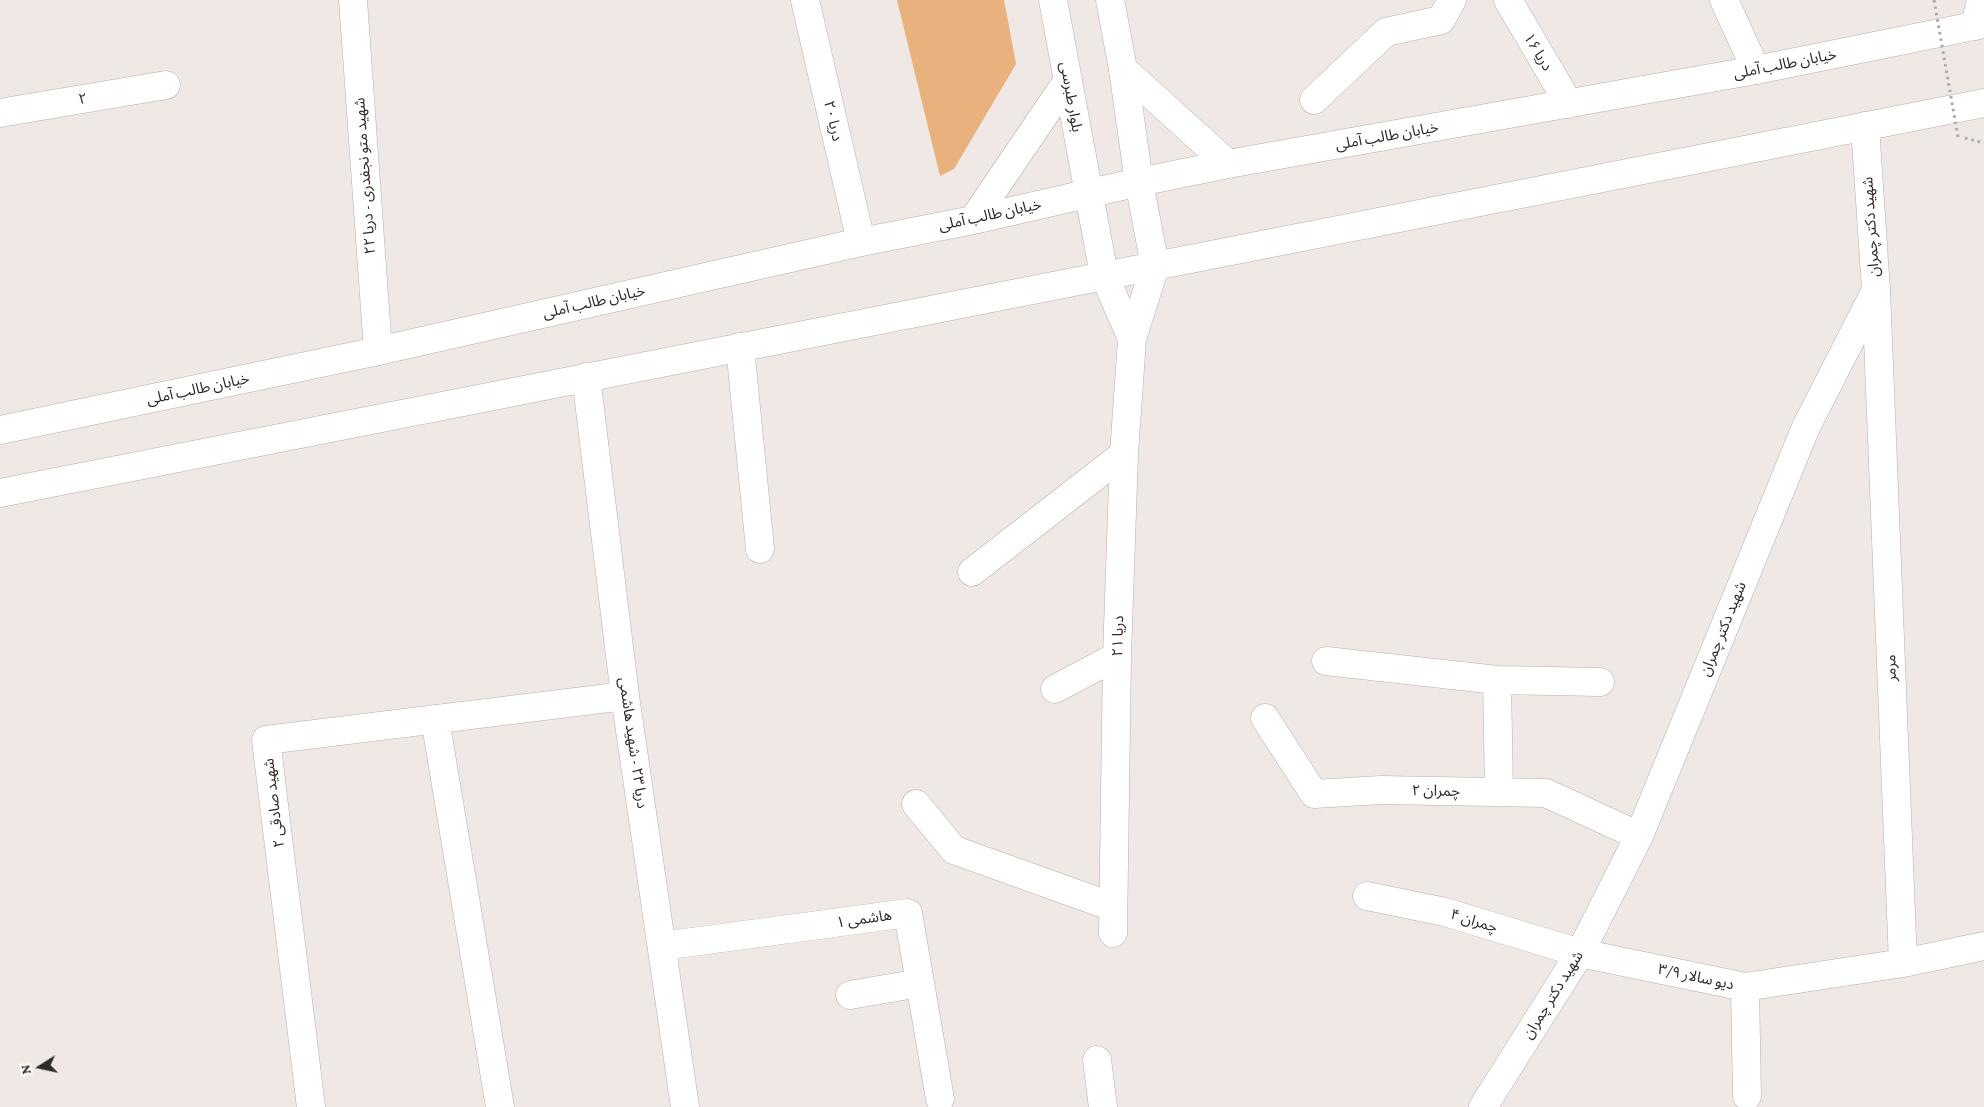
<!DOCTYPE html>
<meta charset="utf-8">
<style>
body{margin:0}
#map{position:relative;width:1984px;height:1107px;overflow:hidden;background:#efe8e4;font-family:"Crimson Pro",serif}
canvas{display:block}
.north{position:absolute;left:15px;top:1042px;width:50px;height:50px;-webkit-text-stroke:4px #fff;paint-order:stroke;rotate:260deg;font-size:14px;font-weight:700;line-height:20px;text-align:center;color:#2d2a29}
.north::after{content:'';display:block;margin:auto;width:18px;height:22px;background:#2d2a29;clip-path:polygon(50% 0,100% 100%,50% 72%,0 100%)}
</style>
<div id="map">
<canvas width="1984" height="1107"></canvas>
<div class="north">N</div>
</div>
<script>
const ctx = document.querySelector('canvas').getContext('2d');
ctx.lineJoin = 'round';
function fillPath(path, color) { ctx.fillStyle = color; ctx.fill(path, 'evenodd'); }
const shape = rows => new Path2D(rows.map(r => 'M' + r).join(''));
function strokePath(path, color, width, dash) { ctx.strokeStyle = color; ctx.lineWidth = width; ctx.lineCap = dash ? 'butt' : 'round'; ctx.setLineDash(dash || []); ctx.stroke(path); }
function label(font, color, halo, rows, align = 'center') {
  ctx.font = font + ' "Crimson Pro","Noto Sans Arabic",serif'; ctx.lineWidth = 4; ctx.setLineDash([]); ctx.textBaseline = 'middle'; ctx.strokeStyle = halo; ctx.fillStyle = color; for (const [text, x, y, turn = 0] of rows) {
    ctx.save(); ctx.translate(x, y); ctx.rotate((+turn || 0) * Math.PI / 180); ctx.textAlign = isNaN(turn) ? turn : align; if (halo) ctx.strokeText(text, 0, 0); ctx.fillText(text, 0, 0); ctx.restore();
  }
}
fillPath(shape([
 [897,0,1004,0,1016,64,954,169,940,176]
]), '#e9b17e');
const minor = shape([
 [353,0,378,351],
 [805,0,861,242],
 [1724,0,1756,70],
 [1975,26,1981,0],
 [1314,100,1386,32,1441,20,1452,0],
 [0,113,166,85],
 [1104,275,1132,339],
 [1876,290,1903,963,1984,946],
 [740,347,760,549],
 [586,377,625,696,685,1107],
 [972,572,1124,454],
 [1326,661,1497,680,1600,682],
 [1497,680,1499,792],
 [1055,689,1117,656],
 [1265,718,1314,794,1381,790,1546,793,1639,836],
 [435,719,500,1107],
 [916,804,954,850,1113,907],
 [1367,896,1445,912,1580,953,1745,987,1903,963],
 [1113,933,1117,656,1124,454,1132,339,1155,266],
 [662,946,908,913,940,1099],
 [1745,987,1747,1096],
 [850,995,920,983],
 [1097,1060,1103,1107],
 [311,1107,266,740,625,696]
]);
const tertiary = shape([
 [1508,0,1569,104],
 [1483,1107,1580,953,1639,836,1806,427,1876,290,1865,126]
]);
const secondary = shape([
 [1053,0,1104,275],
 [1110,0,1123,69,1139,182,1155,266]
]);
const primary = shape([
 [1123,69,1228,164],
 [973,220,1068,80],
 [0,430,378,351,861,242,973,220,1139,182,1228,164,1756,70,1984,24],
 [0,493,1984,103]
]);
strokePath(minor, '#b5afac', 29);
strokePath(tertiary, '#b5afac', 29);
strokePath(secondary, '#b5afac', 29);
strokePath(primary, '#b5afac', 29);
strokePath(shape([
 [1965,138,1984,143]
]), '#aea8a5', 3, [2.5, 4]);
strokePath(minor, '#fff', 28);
strokePath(tertiary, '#fff', 28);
strokePath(secondary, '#fff', 28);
strokePath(primary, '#fff', 28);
strokePath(shape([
 [1934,0,1958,137]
]), '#aea8a5', 3, [2.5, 4]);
label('15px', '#2d2a29', '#fff', [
 ["دریا ۱۶",1538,52,59],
 ["خیابان طالب آملی",1785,64,-11],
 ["بلوار طبرسی",1071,97,80],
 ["۲",83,99,-10],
 ["دریا ۲۰",833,121,77],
 ["خیابان طالب آملی",1387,136,-10],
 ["شهید متو نجفدری - دریا ۲۲",365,176,-94],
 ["خیابان طالب آملی",990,215,-12],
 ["شهید دکتر چمران",1871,227,-94],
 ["خیابان طالب آملی",594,302,-13],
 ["خیابان طالب آملی",198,389,-12],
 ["شهید دکتر چمران",1723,629,-68],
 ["دریا ۲۱",1118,636,-88],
 ["مرمر",1891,668,-92],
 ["دریا ۲۳ - شهید هاشمی",633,743,82],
 ["چمران ۲",1436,791,1],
 ["شهید صادقی ۲",274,803,-97],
 ["هاشمی ۱",864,919,-8],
 ["چمران ۴",1474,921,17],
 ["دیو سالار ۳/۹",1696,977,12],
 ["شهید دکتر چمران",1553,995,-58]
]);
</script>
